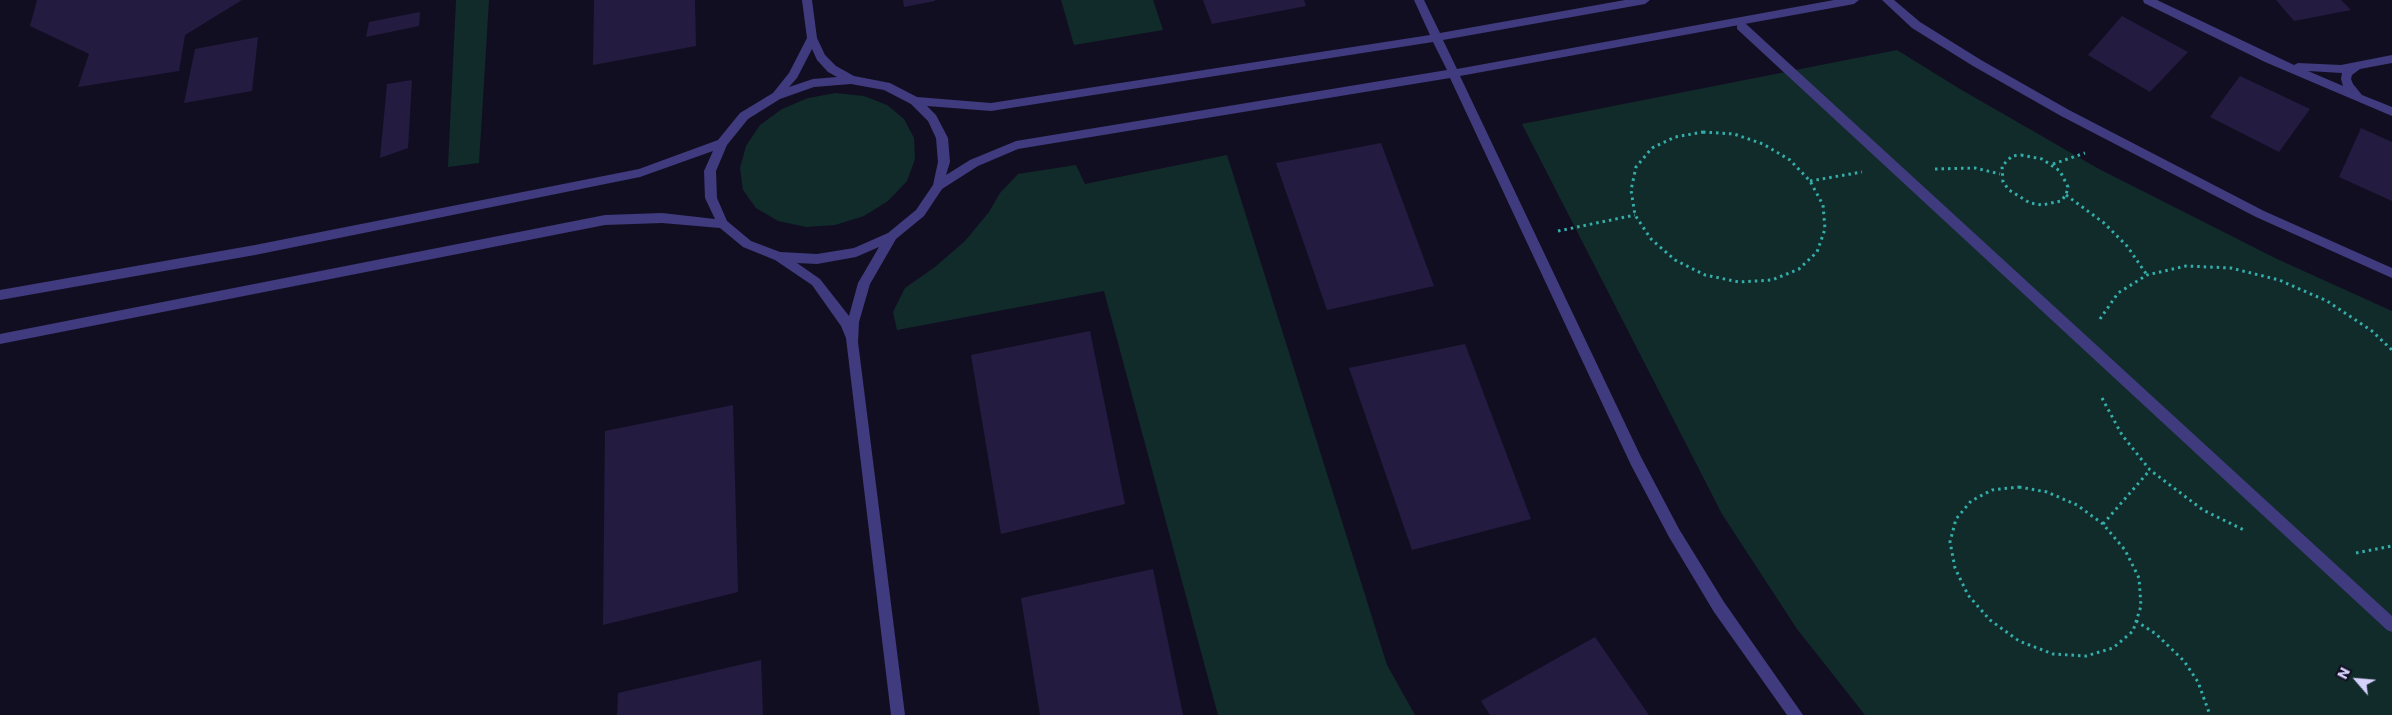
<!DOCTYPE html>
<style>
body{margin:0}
#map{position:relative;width:2392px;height:715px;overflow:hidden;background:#120e21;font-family:Poppins,sans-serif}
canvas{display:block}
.north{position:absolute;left:2332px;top:655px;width:50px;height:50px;-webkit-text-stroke:4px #120e21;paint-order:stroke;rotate:297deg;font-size:14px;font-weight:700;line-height:20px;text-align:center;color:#d6d0fd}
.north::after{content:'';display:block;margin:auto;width:18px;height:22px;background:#d6d0fd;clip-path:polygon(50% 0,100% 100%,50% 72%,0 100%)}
</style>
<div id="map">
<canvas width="2392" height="715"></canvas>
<div class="north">N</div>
</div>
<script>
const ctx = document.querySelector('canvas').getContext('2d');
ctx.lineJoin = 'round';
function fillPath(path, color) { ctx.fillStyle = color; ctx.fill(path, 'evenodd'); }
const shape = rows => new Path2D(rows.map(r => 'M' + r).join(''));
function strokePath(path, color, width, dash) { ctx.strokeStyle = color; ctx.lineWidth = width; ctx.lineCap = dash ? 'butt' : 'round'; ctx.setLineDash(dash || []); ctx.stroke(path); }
fillPath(shape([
 [456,0,489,0,479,163,448,167],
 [1061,0,1153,0,1163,30,1074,45],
 [1897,50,1960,89,2099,169,2277,259,2392,311,2392,715,1865,715,1797,629,1722,514,1522,124],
 [836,93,864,96,887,105,904,119,914,138,915,159,907,181,888,201,864,216,835,225,806,227,778,221,756,208,743,190,740,168,746,146,760,125,782,109,808,98],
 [1227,155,1387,665,1415,715,1218,715,1104,291,897,330,893,312,905,288,935,267,965,241,989,212,1000,193,1018,174,1076,165,1085,184]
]), '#112b2a');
fillPath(shape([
 [37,0,242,0,185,35,179,71,78,87,89,54,30,26],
 [594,0,695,0,696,46,593,65],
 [903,0,935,0,935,1,904,7],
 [1203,0,1304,0,1306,6,1212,24],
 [2276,0,2341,0,2351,10,2294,21],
 [420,12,419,26,366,37,369,22],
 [2122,16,2188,52,2150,92,2088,55],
 [258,37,252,91,184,103,195,49],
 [2240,76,2310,109,2279,152,2210,117],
 [412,80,408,148,380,158,387,84],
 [2361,128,2392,142,2392,201,2339,177],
 [1381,143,1434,286,1327,310,1276,163],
 [1090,331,1125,504,1001,534,971,355],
 [1465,344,1531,519,1412,550,1349,368],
 [733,405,738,592,603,625,605,431],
 [1153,569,1183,715,1040,715,1021,598],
 [1595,637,1649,715,1490,715,1481,701],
 [761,660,763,715,617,715,618,693]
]), '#241b41');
strokePath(shape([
 [1703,132,1734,134,1763,144,1790,160,1810,181,1823,205,1825,229,1817,252,1799,269,1772,280,1739,282,1705,275,1675,260,1651,239,1635,215,1631,190,1636,167,1652,148,1675,137,1703,132],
 [2021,155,2042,159,2060,171,2068,187,2066,195,2061,201,2042,205,2030,203,2009,190,2003,182,2002,166,2012,156,2021,155],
 [2053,164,2085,153],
 [1935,169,1975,168,2000,174],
 [1810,181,1862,172],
 [2066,195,2104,223,2127,246,2147,275],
 [1558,231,1635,215],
 [2100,319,2118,293,2147,275,2186,266,2231,268,2279,280,2327,301,2372,331,2392,350],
 [2102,398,2122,435,2150,470,2203,510,2246,531],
 [2019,487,2047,492,2077,505,2103,524,2125,550,2139,578,2141,606,2133,631,2113,648,2086,656,2053,654,2019,641,1990,620,1968,595,1955,568,1950,542,1956,519,1971,501,1992,490,2019,487],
 [2103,524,2150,470],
 [2356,553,2392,546],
 [2136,621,2156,634,2184,661,2198,682,2210,715]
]), '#33aeaa', 3, [2.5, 4]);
fillPath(shape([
 [1741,22,1745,23,2392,616,2392,632,2387,630,1737,29,1737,23,1741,22]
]), '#3f3b7e');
fillPath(shape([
 [802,0,812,0,817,38,825,55,836,66,854,76,890,83,917,97,991,103,1430,35,1414,0,1424,0,1440,33,1625,0,1650,0,1645,4,1443,40,1457,69,1834,0,1859,0,1854,4,1460,76,1641,457,1679,529,1724,602,1803,715,1787,715,1714,612,1669,537,1631,465,1450,78,1018,149,978,166,942,189,924,216,896,239,870,284,859,322,858,342,905,715,891,715,846,338,841,326,812,285,775,260,743,247,720,228,662,223,605,225,0,344,0,334,605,215,662,213,715,219,705,198,704,171,713,151,640,177,255,255,0,300,0,290,255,245,639,169,718,140,740,113,773,93,789,73,807,38,802,0],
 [1433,42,1447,70,1016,141,970,160,946,175,950,162,948,138,936,115,927,106,991,111,1433,42],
 [812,49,817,60,828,72,837,77,813,79,789,87,797,78,812,49],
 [851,84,884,90,911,104,928,121,936,138,938,162,933,185,916,210,888,233,854,248,817,254,780,252,751,241,727,221,717,198,716,171,727,145,748,119,780,99,814,87,851,84],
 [879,247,858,283,849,316,820,279,797,263,817,264,856,257,879,247],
 [1882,0,1894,0,1920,22,1981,60,2069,110,2264,211,2392,268,2392,278,2256,217,2061,116,1973,66,1912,28,1882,0],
 [2143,0,2157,0,2294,65,2298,63,2341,65,2392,55,2392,63,2360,69,2352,75,2351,79,2353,84,2362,95,2392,107,2392,116,2265,62,2144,3,2143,0],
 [2308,71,2342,73,2341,79,2343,86,2308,71]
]), '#3f3b7e');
</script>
